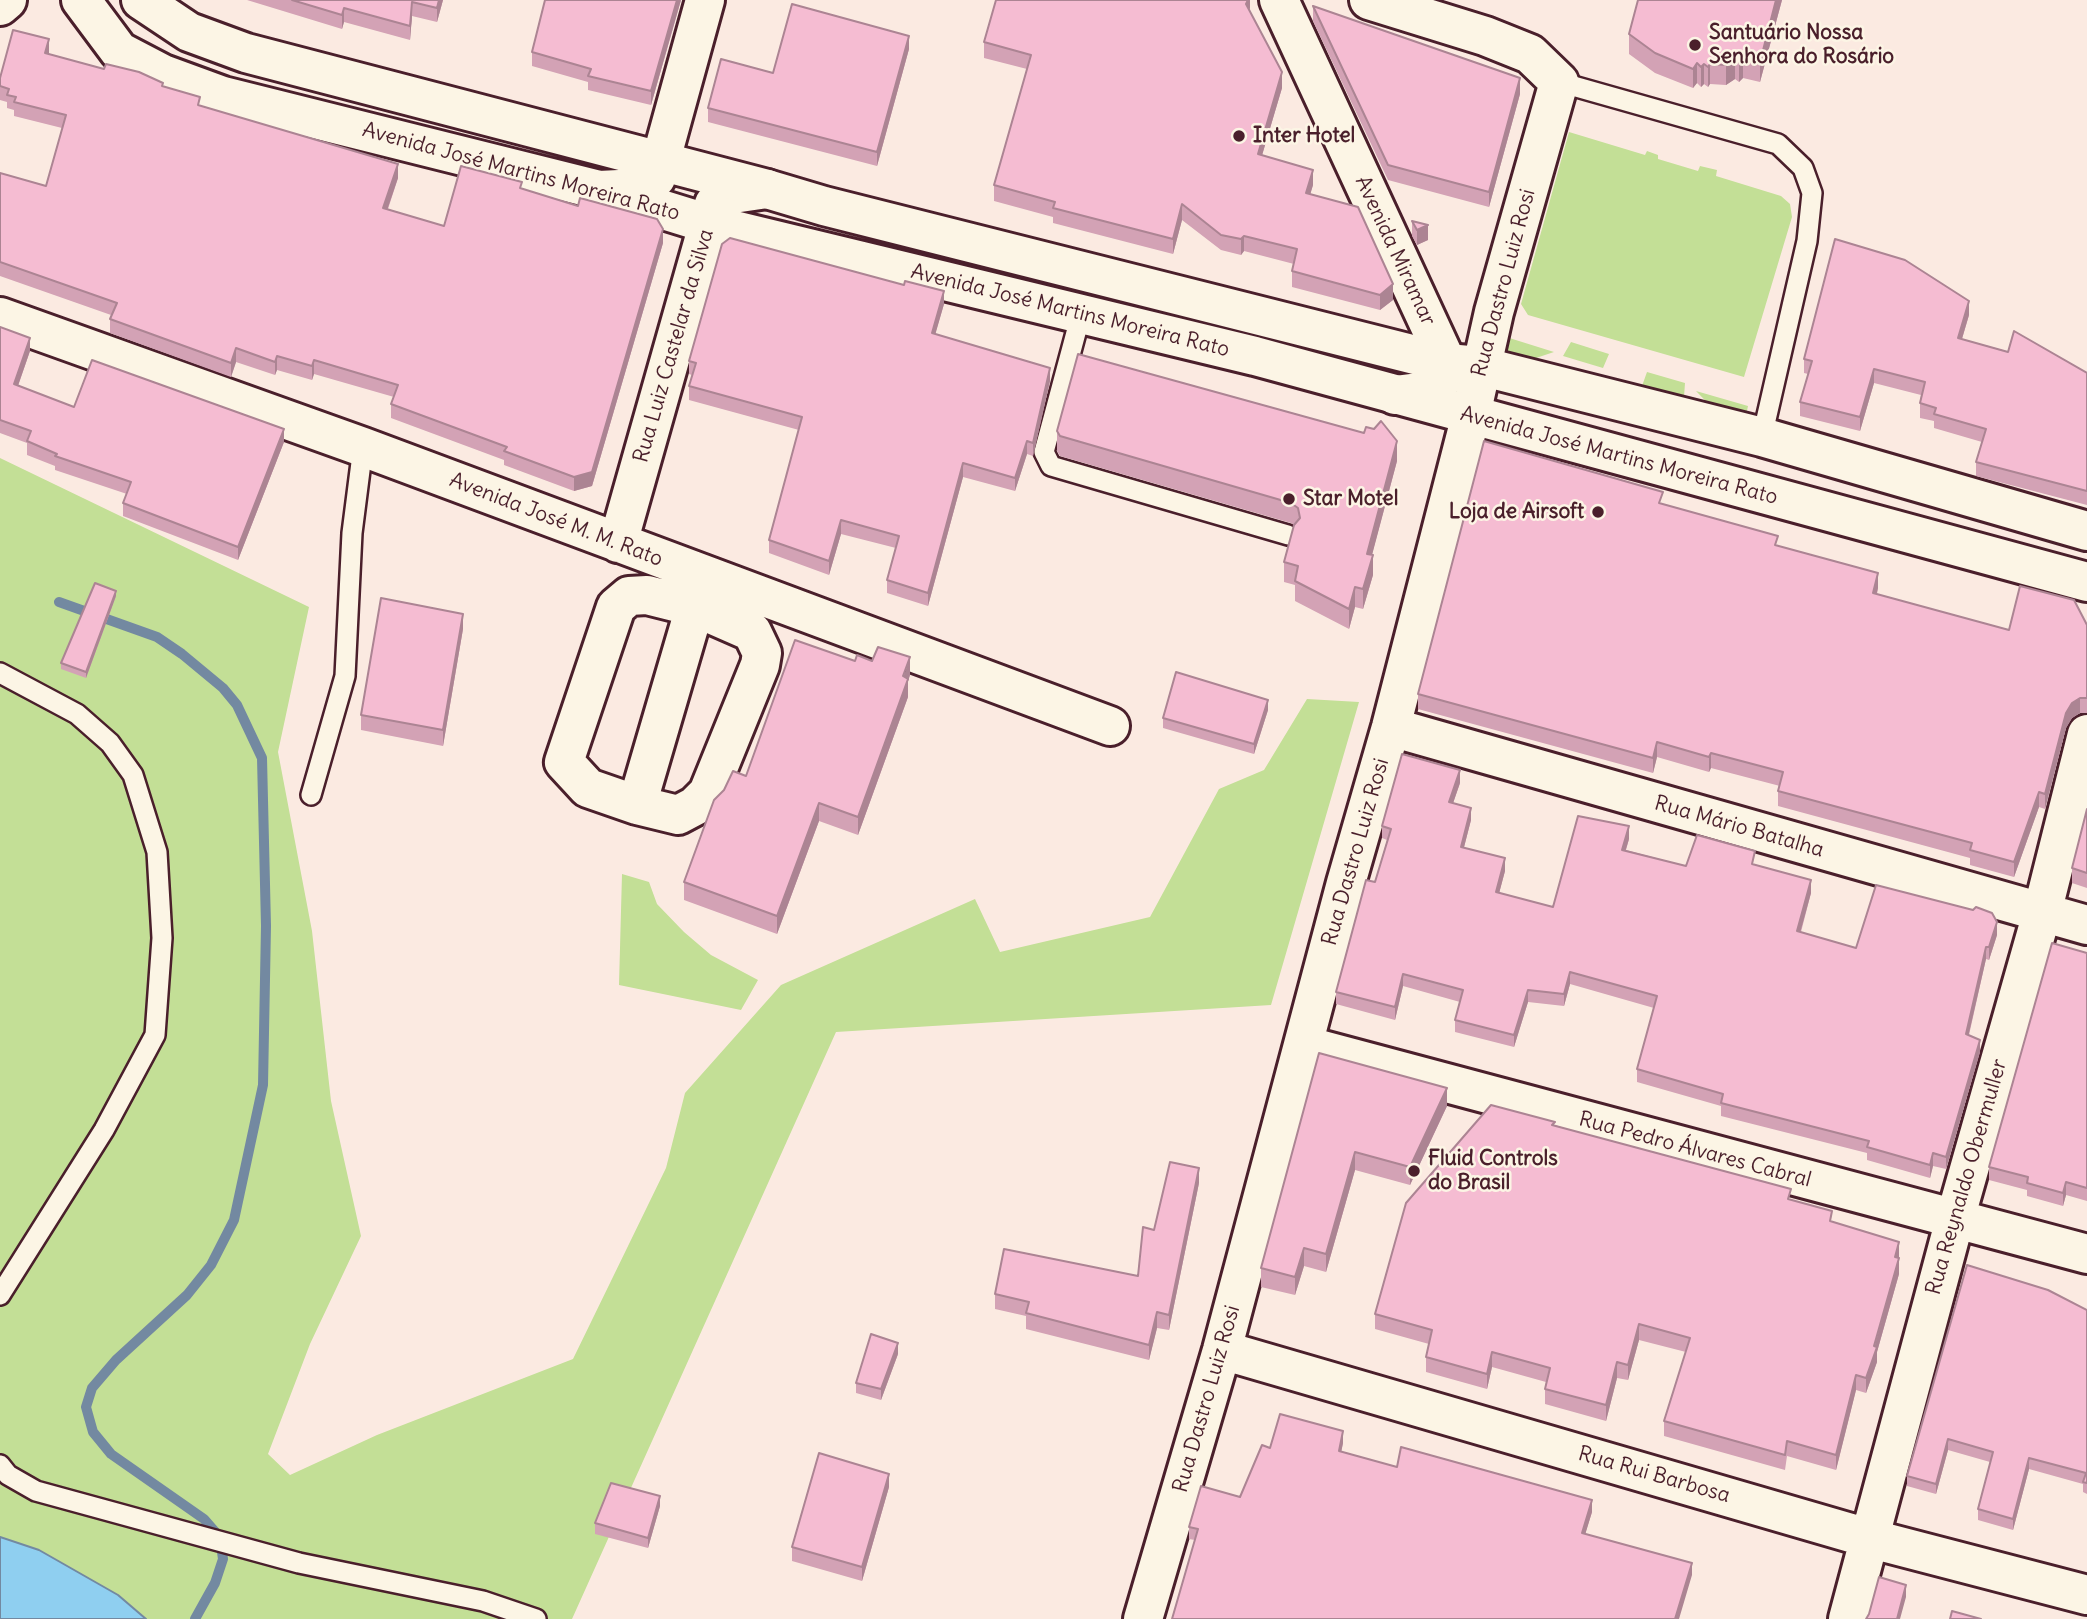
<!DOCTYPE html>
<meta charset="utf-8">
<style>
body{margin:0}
canvas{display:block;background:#fbeae1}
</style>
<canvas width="2087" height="1619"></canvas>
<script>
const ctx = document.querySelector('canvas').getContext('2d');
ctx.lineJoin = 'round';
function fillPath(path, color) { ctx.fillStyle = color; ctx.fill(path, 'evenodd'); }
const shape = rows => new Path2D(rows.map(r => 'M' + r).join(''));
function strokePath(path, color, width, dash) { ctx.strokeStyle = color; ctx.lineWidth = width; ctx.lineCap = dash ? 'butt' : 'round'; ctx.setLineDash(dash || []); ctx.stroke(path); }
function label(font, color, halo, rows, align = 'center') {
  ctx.font = font + ' Delius,sans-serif'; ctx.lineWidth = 5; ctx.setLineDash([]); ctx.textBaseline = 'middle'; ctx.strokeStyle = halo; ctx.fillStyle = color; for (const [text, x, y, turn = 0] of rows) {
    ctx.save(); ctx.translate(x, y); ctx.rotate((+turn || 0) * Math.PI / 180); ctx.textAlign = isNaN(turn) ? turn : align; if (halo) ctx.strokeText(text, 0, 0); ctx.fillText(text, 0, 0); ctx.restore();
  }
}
fillPath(shape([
 [1569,132,1645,155,1647,151,1658,155,1658,159,1698,171,1700,166,1717,170,1716,176,1781,196,1790,204,1792,217,1744,377,1528,315,1521,304],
 [1503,336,1554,352,1515,365,1494,357],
 [1571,342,1609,354,1603,368,1563,356],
 [1647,372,1685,383,1684,397,1642,386],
 [1696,391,1748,406,1743,430,1730,426],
 [0,458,309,607,278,752,312,931,331,1101,361,1236,310,1344,268,1454,290,1475,377,1435,573,1359,666,1168,685,1093,781,985,975,899,1000,952,1150,917,1219,789,1264,770,1307,699,1359,702,1271,1005,836,1032,572,1619,146,1619,118,1595,39,1550,0,1537],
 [622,874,649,882,657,904,684,932,711,955,758,980,741,1010,619,985]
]), '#c3df96');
const water = shape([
 [0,1537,39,1550,118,1595,146,1619,0,1619,0,1537]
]);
fillPath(water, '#8fcff0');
strokePath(water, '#7389a1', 2);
strokePath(shape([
 [59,602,157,637,182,654,223,688,237,705,262,758,266,926,263,1085,234,1220,211,1265,187,1295,116,1360,92,1388,86,1407,93,1432,111,1454,204,1519,217,1534],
 [195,1619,215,1583,223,1559,221,1545]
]), '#7389a1', 10);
const lane = shape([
 [1559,82,1778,144,1803,168,1812,193,1807,241,1762,437],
 [1081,314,1044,452,1051,466,1288,535],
 [0,673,77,714,110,743,133,775,157,852,162,938,155,1035,104,1130,0,1295],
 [311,795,345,676,352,533,363,447],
 [0,1465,8,1475,36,1491,299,1563,483,1601,536,1619]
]);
const street = shape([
 [1279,0,1447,363,1443,378,1426,391,1395,395],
 [0,6,7,0],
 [599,190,640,188,656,178,705,0],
 [0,317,363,447,1110,726],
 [618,543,714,204,733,194,767,189],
 [647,595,695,607,637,805,588,788,564,762,616,607,629,596,647,595],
 [1391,727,2087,925],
 [637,805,678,815,695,806,708,793,760,665,762,653,752,632,695,607,702,584],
 [1304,1045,2087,1254],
 [1222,1350,1868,1538,2087,1595],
 [1143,1619,1222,1350,1346,883,1391,727,1471,415,1494,312,1559,82,1530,54,1485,36,1369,0],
 [1848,1619,1955,1219,2042,913,2087,734]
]);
const secondary = shape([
 [81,0,119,51,163,74,223,96,599,190,709,224,1255,356,2087,582],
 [141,0,189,32,246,53,767,189,824,206,1447,363,1480,366,1762,437,2087,531]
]);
strokePath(lane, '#4a1f2b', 24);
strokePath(street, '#4a1f2b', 44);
strokePath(secondary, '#4a1f2b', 44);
strokePath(lane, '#fcf5e5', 19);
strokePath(street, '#fcf5e5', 38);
strokePath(secondary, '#fcf5e5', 38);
fillPath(shape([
 [247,0,443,0,437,22,412,16,410,40,344,22,342,29],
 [681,0,651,105,588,90,588,82,532,66,532,52],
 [1250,0,1249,10,1282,88,1262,155,1313,185,1310,194,1393,300,1380,310,1292,287,1292,271,1294,264,1244,251,1241,255,1221,250,1182,220,1173,254,1053,223,1053,217,994,201,994,185,1027,69,984,58,984,42],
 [1638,0,1782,0,1760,82,1743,78,1739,82,1735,79,1726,85,1710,84,1708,87,1704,84,1701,87,1697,83,1693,88,1655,73,1629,54,1629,34],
 [1313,6,1520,94,1489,207,1388,180,1313,21],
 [909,49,877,166,708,122,708,108,773,73],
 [49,54,163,86,200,106,398,178,388,209,444,226,522,189,663,243,592,486,574,491,504,465,504,460,391,418,391,404,394,397,314,374,312,380,277,370,275,375,236,362,231,377,110,333,110,319,111,315,0,276,0,173,46,186,62,128,14,116,14,110,7,108,7,102,0,100,0,78],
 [1412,221,1428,240,1417,245,1412,236],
 [944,304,935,334,1050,381,1033,456,1027,454,1015,491,963,477,928,606,887,593,887,580,896,548,841,534,829,575,769,553,769,540,799,430,689,400,689,386,692,375,689,374,689,361],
 [1969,315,1962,339,2087,373,2087,505,1976,476,1976,462,1982,442,1934,428,1934,421,1920,418,1920,403,1921,395,1874,383,1860,431,1800,416,1800,402,1808,374,1804,373,1804,359],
 [0,327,30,351,18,386,74,407,284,442,238,560,123,516,123,503,127,494,55,470,55,466,27,455,27,443,0,433],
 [1057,431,1397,461,1372,554,1373,575,1363,609,1355,607,1349,629,1295,601,1295,585,1284,582,1284,562,1294,525,1291,523,1060,456,1057,451],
 [1663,504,1778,546,1878,588,1877,594,2009,630,2087,625,2087,713,2080,713,2072,718,2066,728,2045,809,2039,807,2014,877,1970,865,1970,858,1778,806,1778,791,1780,786,1711,768,1709,772,1657,757,1653,773,1418,709,1418,694],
 [116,596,86,678,61,669,61,663],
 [463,629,443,746,361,730,361,715],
 [855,661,910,675,908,681,908,697,858,835,819,821,777,934,684,900,684,882,746,776],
 [1268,710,1254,754,1163,728,1163,718],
 [1460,783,1453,803,1471,820,1464,847,1505,871,1499,893,1553,907,1629,839,1626,850,1686,866,1755,864,1811,893,1801,932,1856,948,1997,935,1989,960,1986,959,1969,1035,1980,1052,1946,1169,1933,1166,1930,1178,1867,1160,1867,1153,1721,1116,1721,1106,1637,1082,1637,1069,1654,1008,1570,984,1564,1006,1528,1002,1514,1047,1455,1032,1455,1020,1460,1002,1403,986,1395,1020,1336,1004,1336,992,1375,882,1387,840,1382,838,1382,826],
 [2087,809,2087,888,2072,883,2072,868],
 [2087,953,2087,1201,2066,1195,2063,1206,2027,1196,2027,1190,1989,1180,1989,1167],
 [1319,1053,1447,1106,1410,1185,1355,1170,1326,1272,1304,1266,1295,1295,1261,1287,1261,1268],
 [1555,1125,1791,1200,1899,1258,1899,1274,1877,1352,1877,1362,1866,1393,1856,1390,1836,1470,1787,1456,1785,1470,1664,1436,1664,1421,1686,1352,1639,1340,1628,1380,1617,1378,1606,1421,1545,1404,1545,1389,1546,1382,1492,1367,1487,1389,1426,1372,1426,1357,1429,1344,1375,1329,1375,1314],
 [1199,1183,1169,1330,1157,1328,1149,1360,1026,1329,1026,1316,995,1309,995,1294,1138,1276,1154,1230],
 [2087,1310,2087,1494,2083,1492,2083,1484,2029,1469,2013,1530,1978,1520,1978,1509,1990,1462,1948,1450,1936,1494,1907,1486,1907,1476],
 [898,1354,881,1400,856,1393,856,1383],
 [1343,1443,1341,1452,1397,1467,1592,1512,1585,1534,1692,1575,1195,1540,1189,1539,1189,1527,1240,1497,1270,1448],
 [889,1487,862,1581,792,1561,792,1547],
 [660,1506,648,1548,595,1534,595,1523]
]), '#d3a2b5');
fillPath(shape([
 [439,0,443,0,437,22,437,8],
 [677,0,681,0,651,105,651,91],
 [1248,0,1250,0,1250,8,1246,20,1246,4],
 [1776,0,1782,0,1760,82,1760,62],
 [412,2,412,16,410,40,410,26],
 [344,8,344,22,342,29,342,15],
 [909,36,909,49,877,166,877,152],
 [49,39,49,53,45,67,45,53],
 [1743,58,1743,78,1739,82,1739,63],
 [1735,59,1735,79,1726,85,1726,65],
 [1697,63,1697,83,1693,88,1693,69],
 [1704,64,1704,84,1701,87,1701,67],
 [1710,64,1710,84,1708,87,1708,67],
 [1282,72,1282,88,1258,169,1258,154],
 [1520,78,1520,94,1489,207,1489,192],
 [398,164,398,178,383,222,383,208],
 [1313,170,1313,185,1306,209,1306,193],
 [1182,204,1182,220,1173,254,1173,239],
 [1428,225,1428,240,1417,245,1417,230],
 [663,229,663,243,592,486,574,491,574,477],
 [1244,236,1244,251,1241,255,1241,239],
 [1393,284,1393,300,1380,310,1380,295],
 [944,291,944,304,932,346,932,333],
 [1969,301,1969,315,1958,352,1958,338],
 [30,338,30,351,14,397,14,384],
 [236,348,236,362,231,377,231,363],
 [277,356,277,370,275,375,275,362],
 [314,360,314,374,312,380,312,366],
 [1050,368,1050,381,1033,456,1033,443],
 [1874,369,1874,383,1860,431,1860,417],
 [284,429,284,442,238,560,238,547],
 [1027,441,1027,454,1015,491,1015,478],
 [1397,441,1397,461,1367,574,1367,554],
 [963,463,963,477,928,606,928,593],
 [841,520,841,534,829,575,829,561],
 [1373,555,1373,575,1363,609,1363,589],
 [1878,573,1878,588,1873,608,1873,593],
 [1355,587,1355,607,1349,629,1349,609],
 [116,591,116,596,86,678,86,672],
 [463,614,463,629,443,746,443,730],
 [910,657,910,675,908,681,908,697,858,835,858,817],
 [2080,698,2080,713,2072,718,2066,728,2045,809,2045,794,2066,713,2072,703],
 [1268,700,1268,710,1254,754,1254,744],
 [1657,742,1657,757,1653,773,1653,758],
 [1711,753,1711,768,1709,772,1709,757],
 [1460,770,1460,783,1449,815,1449,802],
 [2039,792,2039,807,2014,877,2014,862],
 [819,803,819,821,777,934,777,916],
 [1471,808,1471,820,1461,859,1461,847],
 [1629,826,1629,839,1622,862,1622,850],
 [1505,858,1505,871,1496,905,1496,892],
 [1811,880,1811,893,1797,944,1797,931],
 [1997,922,1997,935,1989,960,1989,947],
 [1986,947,1986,959,1966,1046,1966,1034],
 [1570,972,1570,984,1564,1006,1564,994],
 [1403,974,1403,986,1395,1020,1395,1007],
 [1528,990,1528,1002,1514,1047,1514,1035],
 [1980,1040,1980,1052,1946,1169,1946,1157],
 [1447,1088,1447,1106,1410,1185,1410,1167],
 [1355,1152,1355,1170,1326,1272,1326,1254],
 [1933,1153,1933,1166,1930,1178,1930,1165],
 [1199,1168,1199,1183,1169,1330,1169,1315],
 [2066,1182,2066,1195,2063,1206,2063,1193],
 [1899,1242,1899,1257,1895,1272,1895,1257],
 [1304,1248,1304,1266,1295,1295,1295,1277],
 [1899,1258,1899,1274,1877,1352,1877,1362,1866,1393,1866,1378],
 [1157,1312,1157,1328,1149,1360,1149,1345],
 [1639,1324,1639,1340,1628,1380,1628,1365],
 [898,1343,898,1354,881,1400,881,1389],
 [1492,1352,1492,1367,1487,1389,1487,1374],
 [1617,1362,1617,1378,1606,1421,1606,1405],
 [1856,1375,1856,1390,1836,1470,1836,1455],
 [1343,1431,1343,1443,1339,1463,1339,1451],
 [1948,1439,1948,1450,1936,1494,1936,1484],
 [2029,1458,2029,1469,2013,1530,2013,1519],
 [889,1474,889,1487,862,1581,862,1567],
 [660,1496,660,1506,648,1548,648,1538],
 [1592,1500,1592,1512,1582,1545,1582,1533],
 [1692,1563,1692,1575,1679,1619,1675,1619],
 [1906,1585,1906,1597,1900,1619,1897,1619]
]), '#ac8493');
const building = shape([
 [292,0,439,0,437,8,412,2,410,26,344,8,342,15,292,0],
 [545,0,677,0,651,91,588,76,591,69,532,52,545,0],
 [996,0,1248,0,1246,4,1282,72,1258,154,1313,170,1306,193,1358,207,1393,284,1380,295,1292,271,1297,249,1244,236,1241,239,1221,235,1182,204,1173,239,1053,208,1055,202,994,185,1031,55,984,42,996,0],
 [1638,0,1776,0,1760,62,1743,58,1739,63,1735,59,1726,65,1710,64,1708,67,1704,64,1701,67,1697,63,1693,69,1655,53,1629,34,1638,0],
 [792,4,909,36,877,152,708,108,721,59,773,73,792,4],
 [1313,6,1520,78,1489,192,1388,165,1313,6],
 [13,30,49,39,45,53,104,69,106,64,139,72,163,83,162,86,200,97,198,105,398,164,383,208,444,226,461,166,522,182,520,188,578,206,580,198,657,219,663,229,592,472,574,477,504,451,507,447,391,404,398,385,314,360,312,366,277,356,275,362,236,348,231,363,110,319,117,303,0,262,0,173,46,186,66,115,14,102,16,97,7,95,9,89,0,86,0,78,13,30],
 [1412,221,1428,225,1417,230,1412,221],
 [730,238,904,285,905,281,944,291,932,333,1050,368,1033,443,1027,441,1015,478,963,463,928,593,887,580,899,536,841,520,829,561,769,540,802,417,689,386,696,363,689,361,722,244,730,238],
 [1835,239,1905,260,1969,301,1958,338,2008,352,2014,331,2087,373,2087,491,1976,462,1986,429,1934,414,1936,408,1920,403,1925,382,1874,369,1860,417,1800,402,1812,361,1804,359,1835,239],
 [0,327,30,338,14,384,74,407,92,360,284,429,238,547,123,503,131,482,55,456,57,454,27,441,31,431,0,420,0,327],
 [1078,354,1364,433,1366,427,1374,429,1381,421,1397,441,1367,554,1373,555,1363,589,1355,587,1349,609,1295,581,1298,566,1284,562,1294,525,1300,518,1298,508,1291,503,1060,436,1057,431,1078,354],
 [1484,441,1663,492,1659,503,1778,536,1775,545,1878,573,1873,593,2009,630,2020,586,2074,600,2087,625,2087,698,2080,698,2072,703,2066,713,2045,794,2039,792,2014,862,1970,850,1972,843,1778,791,1783,772,1711,753,1709,757,1657,742,1653,758,1418,694,1484,441],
 [95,583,116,591,86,672,61,663,95,583],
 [381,598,463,614,443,730,361,715,381,598],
 [795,640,855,661,857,655,872,661,878,647,910,657,903,676,908,679,858,817,819,803,777,916,684,882,714,800,724,790,733,771,746,776,795,640],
 [1176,672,1268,700,1254,744,1163,718,1176,672],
 [1402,754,1460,770,1449,802,1471,808,1461,847,1505,858,1496,892,1553,907,1578,816,1629,826,1622,850,1686,866,1697,835,1755,851,1752,864,1811,880,1797,931,1856,948,1876,885,1973,910,1976,907,1992,913,1997,922,1989,947,1986,947,1966,1034,1980,1040,1946,1157,1933,1153,1930,1165,1867,1147,1869,1141,1721,1103,1723,1094,1637,1069,1657,996,1570,972,1564,994,1528,990,1514,1035,1455,1020,1463,990,1403,974,1395,1007,1336,992,1366,880,1375,882,1391,829,1382,826,1402,754],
 [2087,809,2087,873,2072,868,2087,809],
 [2052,943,2087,953,2087,1188,2066,1182,2063,1193,2027,1183,2028,1177,1989,1167,2052,943],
 [1319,1053,1447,1088,1410,1167,1355,1152,1326,1254,1304,1248,1295,1277,1261,1268,1319,1053],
 [1491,1105,1555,1122,1552,1125,1791,1189,1788,1199,1832,1211,1830,1221,1899,1242,1895,1257,1899,1258,1874,1346,1877,1347,1866,1378,1856,1375,1836,1455,1787,1441,1785,1455,1664,1421,1690,1338,1639,1324,1628,1365,1617,1362,1606,1405,1545,1389,1550,1368,1492,1352,1487,1374,1426,1357,1432,1330,1375,1314,1406,1203,1491,1105],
 [1170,1162,1199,1168,1169,1315,1157,1312,1149,1345,1026,1313,1029,1302,995,1294,1004,1249,1138,1276,1143,1227,1154,1230,1170,1162],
 [1967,1265,2048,1290,2087,1310,2087,1483,2083,1482,2086,1473,2029,1458,2013,1519,1978,1509,1993,1452,1948,1439,1936,1484,1907,1476,1967,1265],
 [871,1334,898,1343,881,1389,856,1383,871,1334],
 [1280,1414,1343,1431,1339,1451,1397,1467,1401,1447,1592,1500,1582,1533,1692,1563,1675,1619,1172,1619,1198,1529,1189,1527,1201,1486,1240,1497,1262,1445,1270,1448,1280,1414],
 [819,1453,889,1474,862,1567,792,1547,819,1453],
 [611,1483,660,1496,648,1538,595,1523,611,1483],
 [1879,1577,1906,1585,1897,1619,1866,1619,1869,1614,1879,1577],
 [1952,1611,1981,1619,1950,1619,1952,1611]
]);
fillPath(building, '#f5bcd2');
strokePath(building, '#ac8493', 2);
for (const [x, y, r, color] of [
 [1695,45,7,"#4a1f2b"],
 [1239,136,7,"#4a1f2b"],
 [1289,499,7,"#4a1f2b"],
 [1598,512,7,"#4a1f2b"],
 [1414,1171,7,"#4a1f2b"]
]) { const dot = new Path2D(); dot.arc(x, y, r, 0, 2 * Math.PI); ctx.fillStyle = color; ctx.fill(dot); strokePath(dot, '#fcf5e5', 2.5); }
label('bold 21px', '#4a1f2b', '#fcf5e5', [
 ["Santuário Nossa",1709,33],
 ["Senhora do Rosário",1709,57],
 ["Inter Hotel",1253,136],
 ["Star Motel",1303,499],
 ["Loja de Airsoft",1584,512,"right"],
 ["Fluid Controls",1428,1159],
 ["do Brasil",1428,1183]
], 'left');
label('21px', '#4a1f2b', '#fcf5e5', [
 ["Avenida José Martins Moreira Rato",521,172,15],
 ["Avenida Miramar",1395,251,65],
 ["Rua Dastro Luiz Rosi",1504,283,-75],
 ["Avenida José Martins Moreira Rato",1070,311,14],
 ["Rua Luiz Castelar da Silva",674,346,-74],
 ["Avenida José Martins Moreira Rato",1619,456,15],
 ["Avenida José M. M. Rato",556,520,21],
 ["Rua Mário Batalha",1739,827,16],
 ["Rua Dastro Luiz Rosi",1356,852,-74],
 ["Rua Pedro Álvares Cabral",1695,1150,15],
 ["Rua Reynaldo Obermuller",1967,1177,-74],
 ["Rua Dastro Luiz Rosi",1207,1399,-74],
 ["Rua Rui Barbosa",1654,1475,16]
]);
</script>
